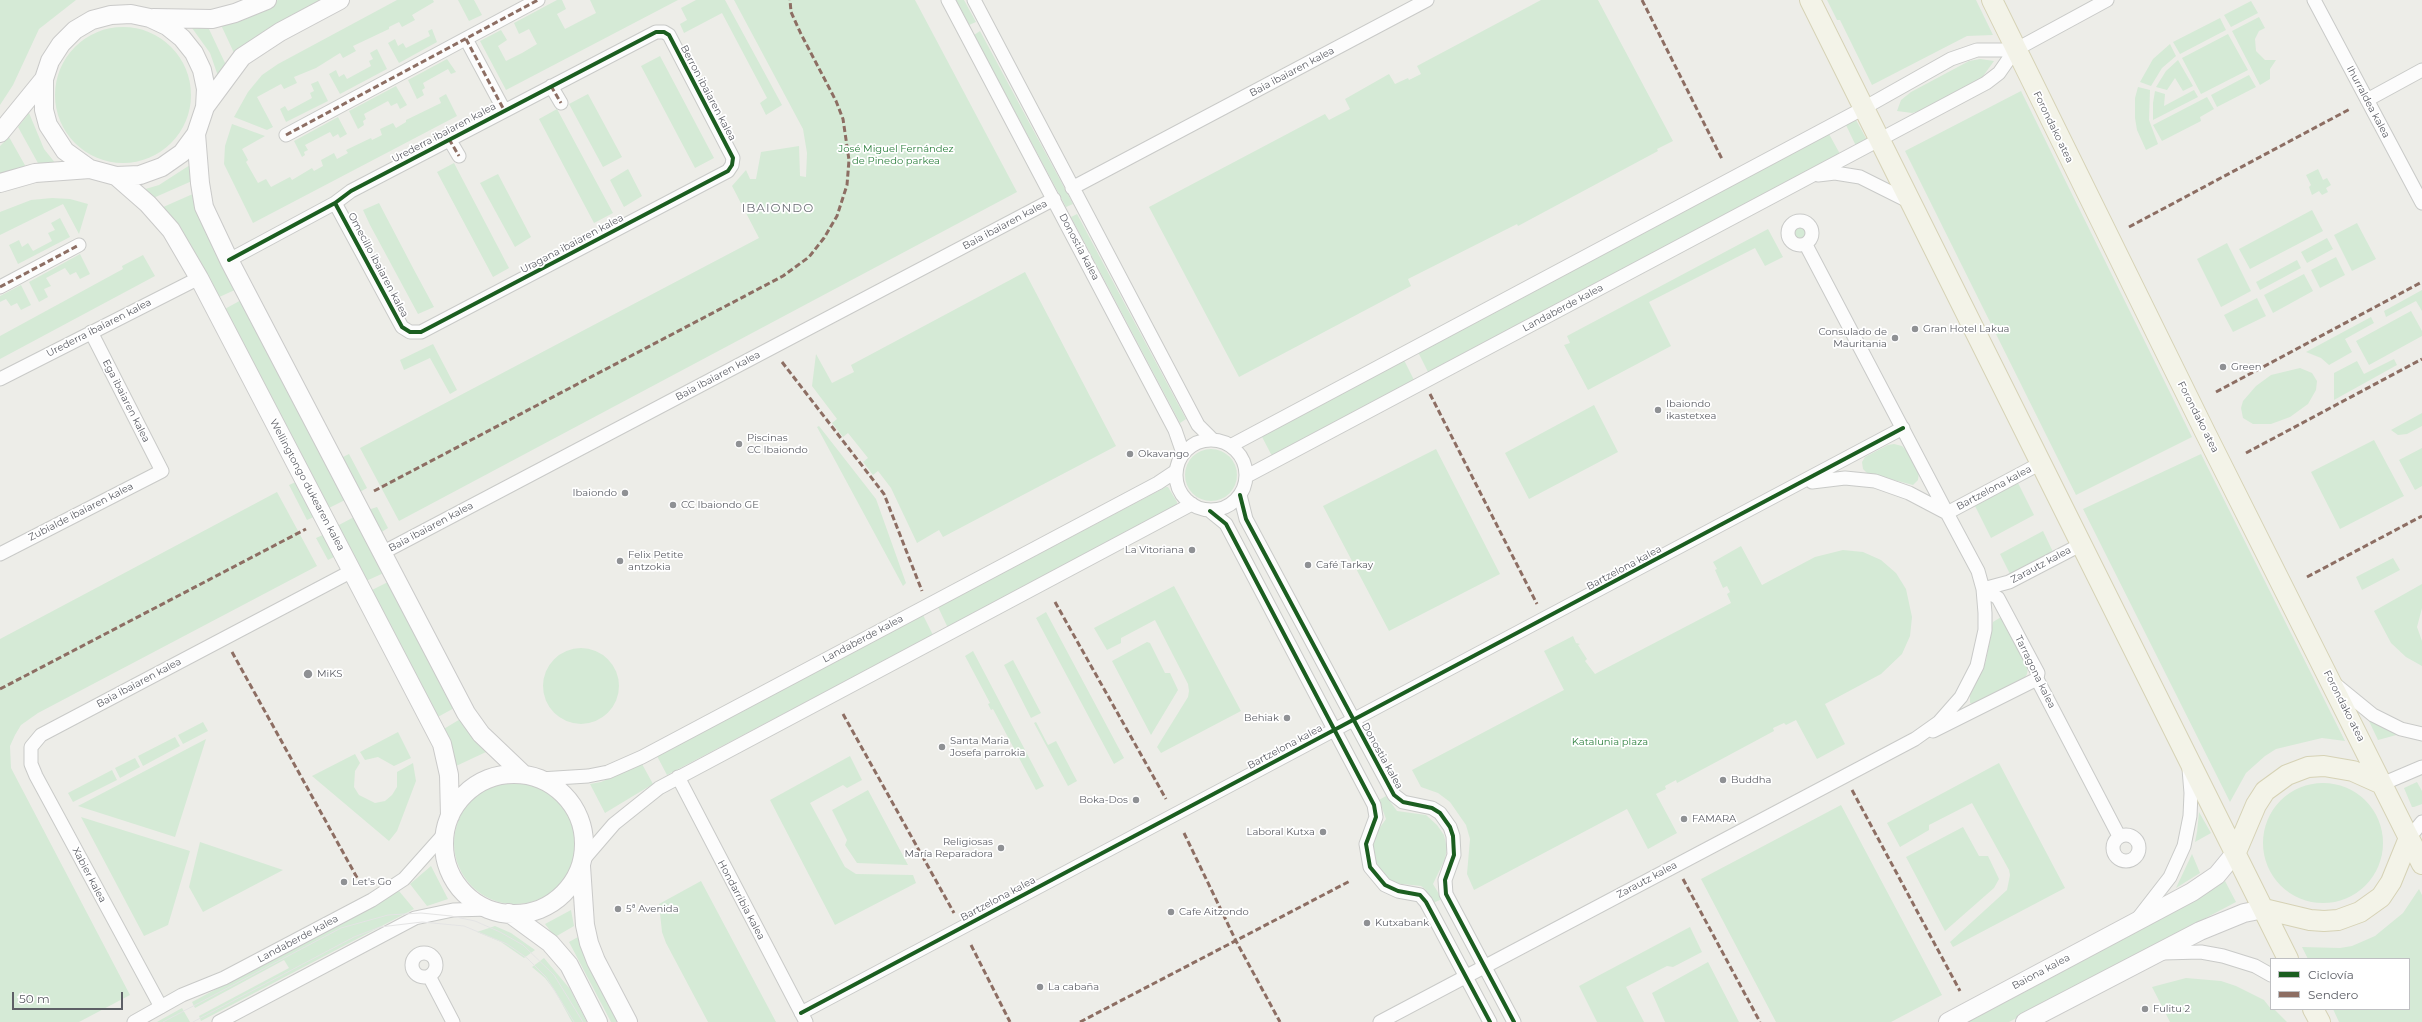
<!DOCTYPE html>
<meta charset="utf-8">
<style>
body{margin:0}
#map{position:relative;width:2422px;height:1022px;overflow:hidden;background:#edede8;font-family:Montserrat,sans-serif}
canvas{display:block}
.legend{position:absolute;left:2270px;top:958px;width:140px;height:52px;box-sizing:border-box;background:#fff;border:1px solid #bebfc2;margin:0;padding:5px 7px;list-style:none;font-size:12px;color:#5d5f66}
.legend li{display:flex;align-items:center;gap:8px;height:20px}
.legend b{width:20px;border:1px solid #bebfc2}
.scale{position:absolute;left:12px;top:992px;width:111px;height:18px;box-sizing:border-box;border:2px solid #5d5f66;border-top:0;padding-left:5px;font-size:12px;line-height:14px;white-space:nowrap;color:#5d5f66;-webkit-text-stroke:3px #fff;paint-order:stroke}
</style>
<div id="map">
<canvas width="2422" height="1022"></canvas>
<ul class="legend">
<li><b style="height:5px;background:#1b5e20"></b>Ciclovía</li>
<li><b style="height:5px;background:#8d6e63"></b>Sendero</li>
</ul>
<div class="scale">50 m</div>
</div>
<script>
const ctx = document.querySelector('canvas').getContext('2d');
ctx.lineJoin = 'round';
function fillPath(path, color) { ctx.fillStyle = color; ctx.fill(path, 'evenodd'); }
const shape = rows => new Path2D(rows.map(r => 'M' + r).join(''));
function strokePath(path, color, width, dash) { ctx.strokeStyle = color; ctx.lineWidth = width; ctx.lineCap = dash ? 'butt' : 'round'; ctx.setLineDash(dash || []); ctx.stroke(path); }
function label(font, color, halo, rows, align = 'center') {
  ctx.font = font + ' Montserrat,sans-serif'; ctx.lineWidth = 3.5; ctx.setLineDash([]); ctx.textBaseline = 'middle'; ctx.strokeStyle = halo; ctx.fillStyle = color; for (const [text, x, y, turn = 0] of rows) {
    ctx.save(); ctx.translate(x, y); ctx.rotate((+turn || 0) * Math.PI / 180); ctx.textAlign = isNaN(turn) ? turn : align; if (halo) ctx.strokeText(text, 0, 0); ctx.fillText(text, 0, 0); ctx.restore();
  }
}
fillPath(shape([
 [0,0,76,0,39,29,13,85,0,105],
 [278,0,325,0,255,37,235,55,221,25,238,21],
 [397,0,433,0,434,2,412,15,415,20,402,27,399,22,389,27,389,29,353,46,356,51,343,58,340,53,316,68,294,77,297,83,284,89,281,84,257,97,273,127,267,130,234,117,248,92,262,75,278,64],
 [458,0,474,0,482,15,469,21],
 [557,0,562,0,566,9,557,14,565,29,596,13,590,0,678,0,506,90,480,41,501,30,507,40,498,46,506,61,522,53,537,44,529,29,519,34,514,23],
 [696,0,725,0,782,105,766,115,760,103,767,98,722,13,684,33,680,24,687,20,681,8],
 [734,0,915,0,1017,192,399,521,360,448,759,238,732,186,746,170,750,179,756,179,761,152,799,146,800,176,806,177,807,153,803,129],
 [956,0,964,0,976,22,969,25],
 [1541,0,1598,0,1673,141,1657,149,1658,151,1518,226,1517,224,1408,279,1411,286,1239,377,1149,207,1325,114,1329,120,1350,109,1345,99,1389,74,1395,84,1408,78,1409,80,1421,74,1417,66],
 [1827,0,1976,0,1993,35,1967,36,1872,85,1840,20,1837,20],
 [2251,1,2258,13,2231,27,2224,15],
 [2259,17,2265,28,2259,31,2255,39,2256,51,2265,60,2276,60,2270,69,2270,79,2260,85,2232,31],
 [2220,18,2226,30,2180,54,2173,42],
 [208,27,226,65,218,76,210,53,192,28],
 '55 95a68 68 0 1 1 136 0a68 68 0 1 1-136 0Z',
 [432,29,437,42,399,63,388,43,395,39,398,46,403,43,406,48,430,36,428,31],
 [980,31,1073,204,1066,207,974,35],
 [2228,34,2248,70,2201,94,2182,58],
 [2170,44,2176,56,2162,68,2151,86,2140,82,2153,59],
 [377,49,387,69,340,94,329,74,336,70,339,77,344,74,347,79,371,66,369,61,373,59,370,53],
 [660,56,714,158,695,168,641,66],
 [447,59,456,72,451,74,448,69,423,83,425,88,422,90,424,95,417,99,408,80],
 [1980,59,1994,61,1981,79,1923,110,1912,113,1897,111,1901,100,1911,92,1969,61],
 [2178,60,2193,86,2183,91,2175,78,2167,90,2156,87,2166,71],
 [2249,75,2256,87,2217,107,2211,95],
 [318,81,328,101,286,122,280,109,285,106,288,111,312,98,310,93,314,91,311,84],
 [396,86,407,105,400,109,397,103,391,106,388,101,364,114,366,119,363,121,364,125,358,129,349,111],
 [2138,87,2150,90,2149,120,2158,144,2146,150,2137,130,2135,118,2135,98],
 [2194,90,2198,97,2153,120,2153,103,2155,91,2165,94,2164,106],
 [2021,91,2192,437,2076,495,1905,151],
 [446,94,457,116,253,223,224,164,225,146,232,124,265,136,242,149,248,160,246,162,258,183,266,179,271,187,290,177,292,180,312,168,314,171,323,166,321,160,334,153,337,159,348,153,346,150,371,138,372,140,382,135,380,129,393,123,396,128,406,122,406,120,441,103,439,98],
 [588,94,622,157,603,167,569,104],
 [2207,97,2214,109,2200,117,2201,121,2162,141,2153,125],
 [557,109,613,213,594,223,539,119],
 [29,113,44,149,56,164,39,165,18,127],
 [338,117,347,134,340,138,338,134,333,137,330,132,305,145,308,150,304,152,305,155,302,157,294,141],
 [1856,120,1867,140,1856,146,1846,125],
 [1829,134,1840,154,1428,372,1418,352],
 [9,137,26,167,0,175,0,146],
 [454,163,509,268,493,277,437,172],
 [190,165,192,181,151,199,142,190,159,185],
 [628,169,642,196,624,207,610,180],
 [2318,169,2323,180,2327,178,2331,185,2326,188,2328,192,2322,195,2319,191,2312,195,2309,187,2311,185,2306,175],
 [498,174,531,237,515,247,480,183],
 [195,193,237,289,217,298,161,208],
 [52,198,70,199,88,204,79,234,63,204,0,235,0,212,31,200],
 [379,203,413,268,434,307,418,314,370,225,363,210],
 [2312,210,2323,231,2250,269,2239,249],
 [1077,214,1186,419,1180,423,1071,217],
 [60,218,70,237,18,264,9,245,19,240,22,247,28,243,33,251,52,241,48,233,55,230,51,223],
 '1791 232a9 9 0 1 1 18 0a9 9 0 1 1-18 0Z',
 [2357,223,2376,259,2352,271,2334,235],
 [1768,229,1783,257,1765,266,1755,248,1649,302,1671,346,1588,390,1564,345,1570,343,1567,336],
 [2327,238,2333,249,2307,263,2301,252],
 [2227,243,2251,291,2221,307,2197,259],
 [80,254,90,274,80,279,76,272,70,275,65,268,46,278,51,286,44,289,48,297,39,302,29,282],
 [143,255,155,276,0,359,0,336,123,269,122,266],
 [2336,257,2345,275,2320,288,2311,270],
 [2297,260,2301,268,2260,290,2256,282],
 [1025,272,1116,446,943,537,939,530,917,543,891,488,878,471,873,475,863,462,868,458,848,433,843,437,832,423,837,419,812,386,816,354,832,383,854,372,851,365],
 [2304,274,2313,291,2273,313,2264,295],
 [21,285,31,305,21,310,17,303,11,306,6,299,0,302,0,296],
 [2422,290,2422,311,2416,301,2386,317,2384,311],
 [2257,298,2266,316,2233,332,2224,315],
 [243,299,347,499,327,509,223,310],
 [2411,311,2422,331,2422,336,2369,365,2356,341],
 [2371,317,2374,323,2345,339,2352,352,2329,365,2321,358,2306,352],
 [433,344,457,390,450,394,430,358,404,370,400,360],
 [2394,359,2397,365,2334,400,2334,373,2357,361,2364,374],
 [1404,360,1414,380,1272,456,1261,435],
 [2300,368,2312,373,2317,381,2316,390,2308,404,2290,417,2271,424,2253,424,2243,418,2241,408,2243,401,2256,386,2271,375],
 [1594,405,1618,452,1529,499,1505,453],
 [2422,413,2422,426,2407,434,2398,435,2391,430],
 [819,426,876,499,906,583,903,586,817,427],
 [2374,440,2404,496,2340,529,2311,472],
 [1894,444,1902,446,1908,452,1919,472,1918,480,1913,485,1867,473,1863,469,1862,462,1865,457,1888,445],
 [2422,448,2422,486,2415,490,2399,460],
 '1185 475a26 26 0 1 1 52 0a26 26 0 1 1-52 0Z',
 [1436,449,1500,574,1389,631,1323,506],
 [349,454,367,488,358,493,341,458],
 [2201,454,2345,741,2322,738,2276,749,2265,756,2246,773,2230,802,2083,509],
 [298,481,316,516,307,520,289,485],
 [2018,483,2034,515,1991,538,1975,506],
 [1166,487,1168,487,1177,502,1177,506,948,628,938,607],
 [277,492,317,566,38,713,21,725,15,735,10,746,11,768,130,995,79,1022,0,1022,0,639],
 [377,507,388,528,380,533,368,510],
 [356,516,386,572,366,581,337,526],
 [2043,531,2053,552,2010,574,2000,554],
 [325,534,336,556,328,560,316,538],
 [1741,546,1762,585,1815,557,1843,550,1863,552,1881,560,1896,573,1906,589,1912,617,1910,636,1902,654,1881,674,1825,704,1845,744,1817,759,1796,720,1786,725,1784,723,1773,728,1774,731,1677,783,1676,780,1665,786,1666,789,1656,794,1677,833,1648,849,1627,809,1474,890,1467,874,1470,839,1466,825,1450,802,1438,793,1421,787,1412,770,1564,690,1544,651,1573,636,1576,643,1580,644,1578,645,1587,659,1585,661,1595,674,1731,603,1727,594,1730,592,1727,586,1723,588,1715,570,1717,569,1713,562],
 [2393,558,2400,570,2362,590,2356,577],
 [390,581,456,707,436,718,370,591],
 [2422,584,2422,608,2417,627,2422,641,2422,666,2406,657,2391,643,2374,611],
 [1174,586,1241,711,1161,753,1157,747,1188,697,1189,691,1188,684,1155,620,1121,638,1121,643,1107,650,1094,628],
 [1046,612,1124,758,1114,764,1036,618],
 [923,615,933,635,667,775,657,756],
 [2001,617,2028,668,2027,674,2024,679,1974,705,1970,703,1970,696,1986,661,1993,622],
 [1147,642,1150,643,1165,673,1170,673,1178,690,1151,735,1112,661],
 '543 686a38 38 0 1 1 76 0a38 38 0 1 1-76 0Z',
 [973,651,1044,786,1036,790,993,709,991,710,988,704,990,703,965,656],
 [1013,660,1041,713,1031,718,1004,665],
 [462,718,469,730,486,752,454,767,442,730],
 [2368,719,2400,734,2378,740],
 [203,722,208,731,183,744,178,735],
 [1036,722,1048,745,1056,741,1077,781,1068,786,1034,723],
 [398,732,411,758,394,766,378,757,365,760,360,752],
 [175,737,180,746,143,766,138,756],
 [206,739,175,837,78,806],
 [355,754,360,763,355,771,354,787,359,795,375,803,385,801,392,795,397,787,397,772,413,763,416,781,397,831,389,841,312,776],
 [850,756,862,780,847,788,843,785,810,803,845,867,856,874,913,875,916,883,835,925,770,800],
 [135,758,140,767,120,778,115,768],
 [1999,763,2065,888,1953,947,1950,942,2007,890,2010,875,2009,870,1972,803,1929,825,1929,830,1900,847,1887,823],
 [642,764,653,784,605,813,590,784,601,782],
 [112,770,117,780,73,802,68,793],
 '454 843a61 61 0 1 1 122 0a61 61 0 1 1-122 0Z',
 [2417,782,2422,791,2422,804,2414,807,2412,807,2404,788],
 '2263 843a60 60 0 1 1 120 0a60 60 0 1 1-120 0Z',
 [868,790,908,865,857,863,845,845,847,840,832,810],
 [1386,796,1397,811,1426,815,1437,825,1444,835,1447,848,1445,859,1433,884,1442,899,1433,903,1425,889,1421,886,1393,883,1383,875,1378,866,1372,854,1373,843,1376,833,1386,819,1379,800],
 [1841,805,1942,995,1891,1022,1776,1022,1701,879],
 [2199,812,2211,833,2195,842,2197,832],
 [81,817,190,851,168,925,144,936],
 [1963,827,1979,856,1988,856,1999,879,1994,888,1945,931,1906,857],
 [200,842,283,870,203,912,189,887],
 [2192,854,2200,873,2176,888],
 [431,866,448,899,427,906,410,884],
 [701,881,776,1022,708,1022,666,943,662,932,659,904],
 [2225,881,2236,902,2009,1022,1961,1022],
 [2419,889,2422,895,2422,1022,2339,1022,2333,1009,2409,1009,2409,959,2308,959,2302,947,2340,948,2352,946,2375,936,2403,913],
 [399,891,414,909,201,1021,199,1016,289,968,284,960,195,1008,192,1002],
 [571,910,574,926,555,937,545,924],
 [495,926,511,933,535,950,524,958,501,942,477,932],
 [1690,927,1702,952,1673,967,1667,966,1626,987,1644,1022,1597,1022,1579,986],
 [578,937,582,949,619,1022,611,1022,569,942],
 [544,958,570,989,587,1022,572,1022,555,991,545,978,532,967],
 [1708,962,1739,1022,1665,1022,1652,993],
 [2186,978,2221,981,2236,986,2264,1000,2271,1009,2274,1009,2287,1022,2170,1022,2152,987],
 [182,1008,190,1022,157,1022,164,1018]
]), '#d5ead6');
const street = shape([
 [948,0,1175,430,1183,453],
 [974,0,1198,425,1212,439],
 [2314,0,2422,203],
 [466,39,504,110],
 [551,86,561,103],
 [2367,100,2422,70],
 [286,135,538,0],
 [449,139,459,156],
 [1818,175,1835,173,1860,177,1910,202],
 [1072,188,1427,0],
 '1788 233a12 12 0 1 1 24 0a12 12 0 1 1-24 0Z',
 [1806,245,1947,513,2041,463],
 [229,260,335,203,351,191,656,32,664,32,669,35,733,158,732,165,728,171,421,332,410,332,402,327,335,203],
 [0,287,79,245],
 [0,379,199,278],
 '1176 475a35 35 0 1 1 70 0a35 35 0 1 1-70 0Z',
 [1232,445,1864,108,1951,59,1977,50,2015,50],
 [1247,476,1986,83,1999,73,2015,50,2107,0],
 [1240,495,1246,519,1394,795,1403,802,1432,808,1440,813,1450,827,1453,836,1454,855,1445,880,1446,894,1514,1022],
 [1210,511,1226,524,1374,805,1376,817,1366,844,1370,867,1385,885,1398,891,1420,895,1426,902,1490,1022],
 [382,553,1054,199],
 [0,554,162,471,91,332],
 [1983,589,1998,598,2038,673,2037,679,2119,836],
 [1983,589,2009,582,2082,544],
 [2335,684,2373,715,2401,729,2422,734],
 [1933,731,2037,679],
 [678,777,806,1022],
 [540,779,588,776,608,772,642,757,1158,483,1176,471],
 [2382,784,2422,767],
 '2113 848a13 13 0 1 1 26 0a13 13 0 1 1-26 0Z',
 [2409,838,2422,822],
 [583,860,614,824,659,788,1192,504],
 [2139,917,2170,877,2184,846,2190,816,2191,793,2189,769],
 '412 965a12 12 0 1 1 24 0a12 12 0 1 1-24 0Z',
 [2163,953,2201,952,2223,956,2255,966,2271,975],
 [429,976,453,1022],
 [161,1007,36,776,31,764,31,747,41,735,352,571],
 [801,1013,1903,428],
 [134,1022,182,995,224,978,372,900,404,879,445,833],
 [219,1022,415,918,453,910,490,909],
 [1380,1022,1915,739,1939,722,1961,697,1977,666,1985,630,1985,613,1983,589,1978,571,1947,513,1909,493,1875,481,1845,478,1812,482]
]);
const secondary = shape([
 [153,18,212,19,235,13,267,0],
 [205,107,206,89,202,70,194,53,182,38,167,26,150,18,131,14,111,15,92,20,75,30,61,44,50,61,44,79,44,110,48,125,65,151,90,169,116,176,140,175,162,167,182,153,196,134,205,107,242,57,280,32,340,0],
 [0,133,44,79],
 [196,134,200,183,204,207,229,260,466,713,481,734,523,774],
 [116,176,148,204,171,230,199,278,442,744,449,775,450,816],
 [0,183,35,173,90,169],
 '444 844a70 70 0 1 1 140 0a70 70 0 1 1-140 0Z',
 [581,866,585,925,589,943,596,961,628,1022],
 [509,913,550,943,569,965,598,1022],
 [1948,1022,2192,892,2217,875,2236,852],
 [2025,1022,2200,931,2244,913,2264,909]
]);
const primary = shape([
 [1810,0,2288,959],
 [1992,0,2206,434,2422,864],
 [2236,852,2256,805,2265,791,2287,775,2308,767,2324,766,2353,771,2382,784],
 [2264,909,2310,920,2324,921,2338,920,2360,912,2381,897,2391,882,2409,838],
 [2313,1009,2320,1022]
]);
strokePath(street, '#c9cac8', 15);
strokePath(secondary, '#cacac9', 20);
strokePath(primary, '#d6d2b5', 22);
strokePath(street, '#fcfcfc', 13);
strokePath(secondary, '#fcfcfc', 18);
strokePath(primary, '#f3f3e8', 20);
strokePath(shape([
 [163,1022,341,928,388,915,421,913,451,916,475,921,500,932,523,945,554,975,583,1022],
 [193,1022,354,937,380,927,422,922,464,926,507,944,527,958,546,977,574,1022]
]), '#e4e4e4', 1);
strokePath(shape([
 [1642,0,1722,159],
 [466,39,504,110],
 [551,86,561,103],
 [286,135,538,0],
 [449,139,459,156],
 [2129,227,2350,109],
 [0,287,79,245],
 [782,362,884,494,922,591],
 [2216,392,2422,282],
 [1430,394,1537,604],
 [2246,453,2422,359],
 [374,491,783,276,809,257,824,238,837,216,847,185,849,160,843,119,836,101,801,34,791,12,790,0],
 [2307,577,2422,516],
 [1055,602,1166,799],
 [232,652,360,883],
 [0,689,306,529],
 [843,714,954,913],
 [1852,790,1960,991],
 [1184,833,1236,941,1280,1022],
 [1683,879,1760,1022],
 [971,945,1010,1022],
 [1080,1022,1350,881]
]), '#8d6e63', 3, [6, 3]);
strokePath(shape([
 [229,260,335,203,351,191,656,32,664,32,669,35,733,158,732,165,728,171,421,332,410,332,402,327,335,203],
 [1240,495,1246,519,1394,795,1403,802,1432,808,1440,813,1450,827,1453,836,1454,855,1445,880,1446,894,1514,1022],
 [1210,511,1226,524,1374,805,1376,817,1366,844,1370,867,1385,885,1398,891,1420,895,1426,902,1490,1022],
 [801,1013,1903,428]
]), '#1b5e20', 4);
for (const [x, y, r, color] of [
 [1915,329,4,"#8f9194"],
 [1895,338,4,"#8f9194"],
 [2223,367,4,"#8f9194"],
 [1658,410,4,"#8f9194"],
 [739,444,4,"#8f9194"],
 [1130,454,4,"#8f9194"],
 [625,493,4,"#8f9194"],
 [673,505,4,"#8f9194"],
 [1192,550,4,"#8f9194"],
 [620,561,4,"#8f9194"],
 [1308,565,4,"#8f9194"],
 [308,674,5,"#8f9194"],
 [1287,718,4,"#8f9194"],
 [942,747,4,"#8f9194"],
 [1723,780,4,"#8f9194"],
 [1136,800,4,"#8f9194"],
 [1684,819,4,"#8f9194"],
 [1323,832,4,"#8f9194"],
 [1001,848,4,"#8f9194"],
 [344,882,4,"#8f9194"],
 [618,909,4,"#8f9194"],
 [1171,912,4,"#8f9194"],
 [1367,923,4,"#8f9194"],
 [1040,987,4,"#8f9194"],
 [2145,1009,4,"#8f9194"]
]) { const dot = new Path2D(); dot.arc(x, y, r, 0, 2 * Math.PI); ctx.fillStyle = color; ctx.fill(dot); strokePath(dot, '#fff', 1.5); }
label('10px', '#5d5f66', '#fff', [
 ["Baia ibaiaren kalea",1292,72,-28],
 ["Berron ibaiaren kalea",708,93,62],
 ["Ihurraldea kalea",2368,102,62],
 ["Forondako atea",2053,127,64],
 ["Urederra ibaiaren kalea",444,133,-28],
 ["Baia ibaiaren kalea",1005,225,-28],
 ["Uragana ibaiaren kalea",572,244,-28],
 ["Donostia kalea",1079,247,62],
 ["Omecillo ibaiaren kalea",378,265,62],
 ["Landaberde kalea",1563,308,-28],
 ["Urederra ibaiaren kalea",99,328,-27],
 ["Baia ibaiaren kalea",718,376,-28],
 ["Ega ibaiaren kalea",126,401,63],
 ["Forondako atea",2198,417,63],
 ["Wellingtongo dukearen kalea",307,485,62],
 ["Bartzelona kalea",1994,488,-28],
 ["Zubialde ibaiaren kalea",81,512,-27],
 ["Baia ibaiaren kalea",431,527,-28],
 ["Zarautz kalea",2041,565,-28],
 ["Bartzelona kalea",1624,568,-28],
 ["Landaberde kalea",863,639,-28],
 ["Tarragona kalea",2035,672,64],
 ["Baia ibaiaren kalea",139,683,-28],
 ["Forondako atea",2344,706,63],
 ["Bartzelona kalea",1285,747,-28],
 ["Donostia kalea",1382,756,61],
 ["Xabier kalea",89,875,62],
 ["Zarautz kalea",1647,880,-28],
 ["Bartzelona kalea",998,899,-28],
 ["Hondarribia kalea",741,900,62],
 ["Landaberde kalea",298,939,-28],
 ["Baiona kalea",2041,972,-28]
]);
label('10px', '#308241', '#fff', [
 ["José Miguel Fernández",896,149],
 ["de Pinedo parkea",896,161],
 ["Katalunia plaza",1610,742]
]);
label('10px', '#5d5f66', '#fff', [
 ["Gran Hotel Lakua",1923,329],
 ["Consulado de",1887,332,"right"],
 ["Mauritania",1887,344,"right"],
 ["Green",2231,367],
 ["Ibaiondo",1666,404],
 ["ikastetxea",1666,416],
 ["Piscinas",747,438],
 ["CC Ibaiondo",747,450],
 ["Okavango",1138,454],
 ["Ibaiondo",617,493,"right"],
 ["CC Ibaiondo GE",681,505],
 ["La Vitoriana",1184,550,"right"],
 ["Felix Petite",628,555],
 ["antzokia",628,567],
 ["Café Tarkay",1316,565],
 ["MiKS",317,674],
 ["Behiak",1279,718,"right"],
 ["Santa Maria",950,741],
 ["Josefa parrokia",950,753],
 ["Buddha",1731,780],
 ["Boka-Dos",1128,800,"right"],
 ["FAMARA",1692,819],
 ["Laboral Kutxa",1315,832,"right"],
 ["Religiosas",993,842,"right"],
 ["María Reparadora",993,854,"right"],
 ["Let's Go",352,882],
 ["5ª Avenida",626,909],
 ["Cafe Aitzondo",1179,912],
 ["Kutxabank",1375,923],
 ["La cabaña",1048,987],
 ["Fulitu 2",2153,1009]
], 'left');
ctx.letterSpacing = '1px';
label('12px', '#6e7178', '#fff', [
 ["IBAIONDO",778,208]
]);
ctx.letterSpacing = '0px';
</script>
